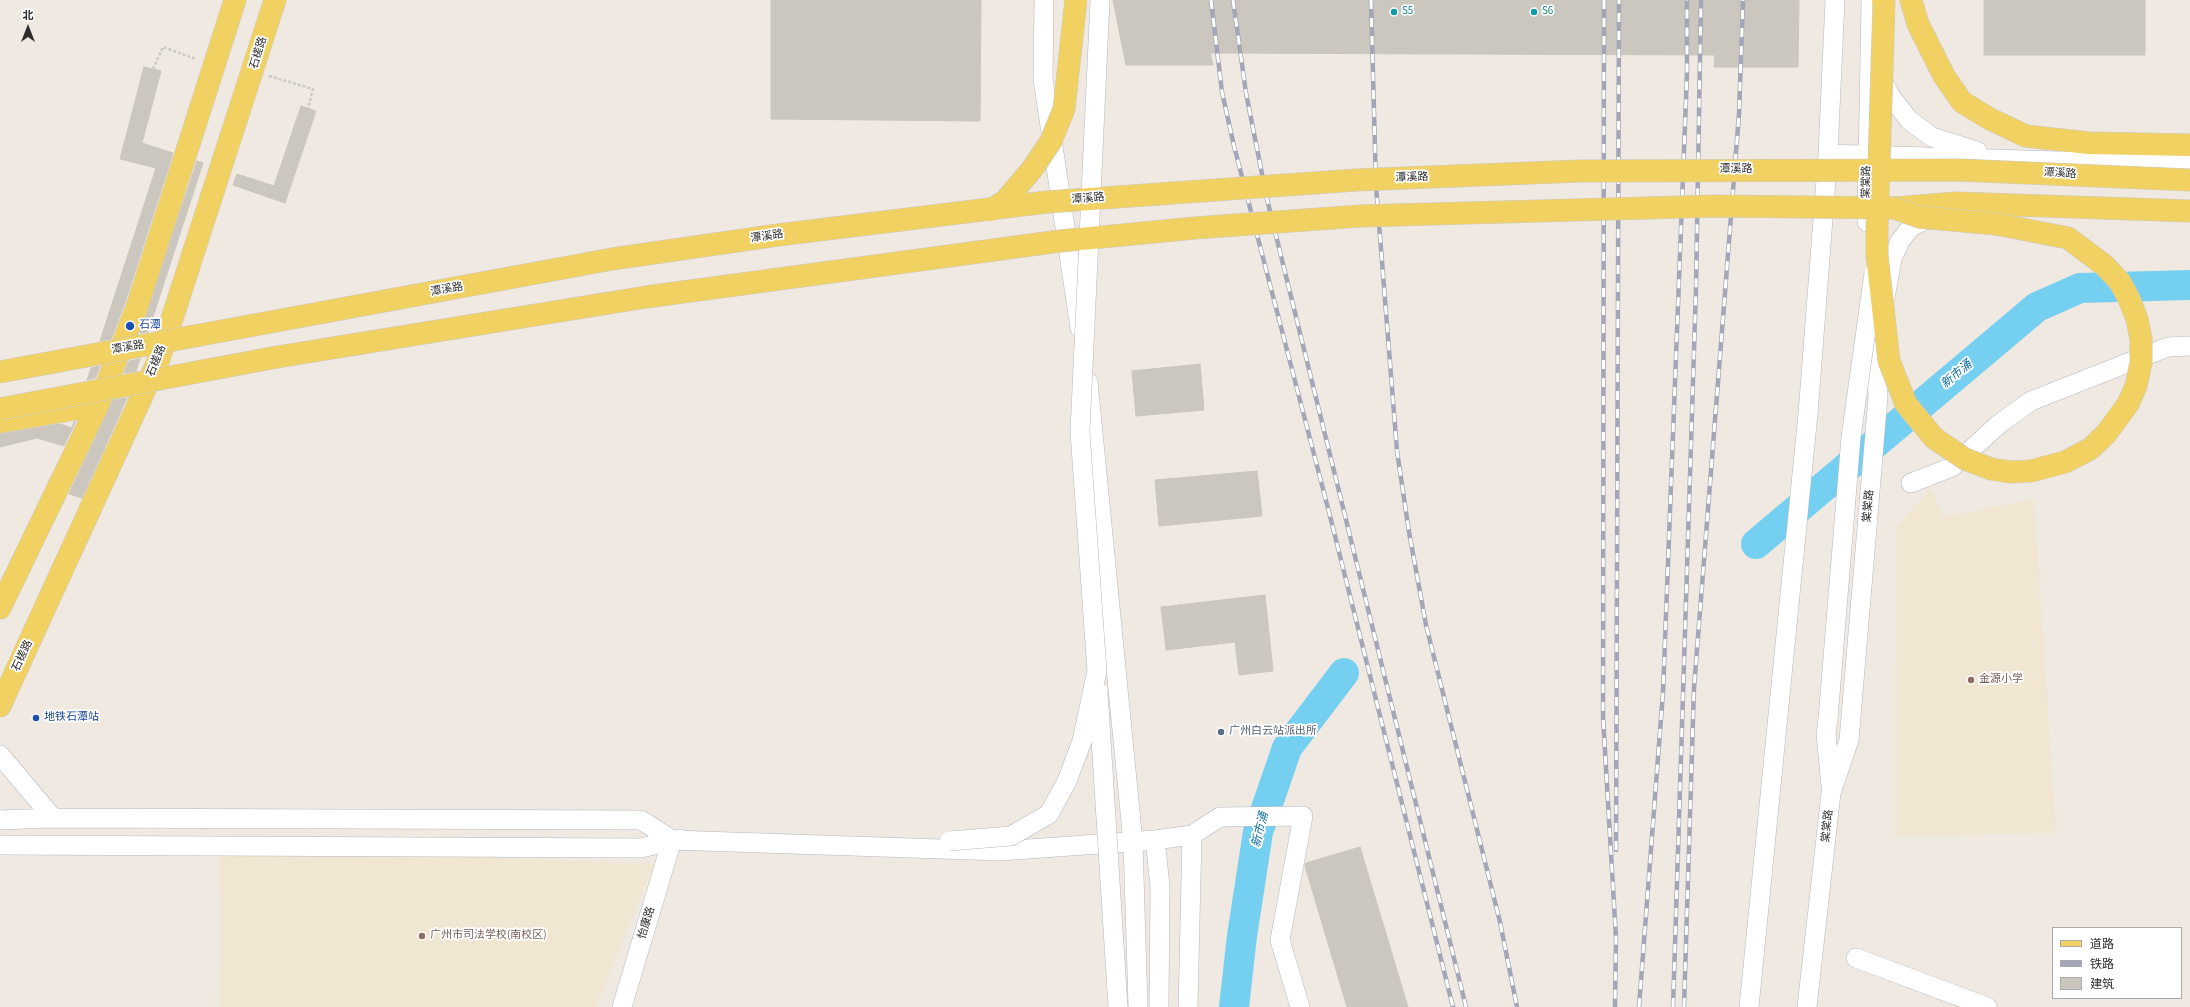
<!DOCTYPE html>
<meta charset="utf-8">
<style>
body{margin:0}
#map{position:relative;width:2190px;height:1007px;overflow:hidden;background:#efe9e1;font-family:"Source Sans 3","Noto Sans SC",sans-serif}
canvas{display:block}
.legend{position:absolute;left:2052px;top:927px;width:130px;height:72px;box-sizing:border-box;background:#fff;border:1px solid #ababab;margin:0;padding:5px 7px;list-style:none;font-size:12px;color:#2e2e2e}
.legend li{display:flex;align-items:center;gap:8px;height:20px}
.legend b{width:20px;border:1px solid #ababab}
.north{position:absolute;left:8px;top:8px;width:40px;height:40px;-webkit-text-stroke:3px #fff;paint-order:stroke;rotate:0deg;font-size:11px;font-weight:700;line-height:16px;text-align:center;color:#2e2e2e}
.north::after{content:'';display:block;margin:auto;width:14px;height:18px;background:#2e2e2e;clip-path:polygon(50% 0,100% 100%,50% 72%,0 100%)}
</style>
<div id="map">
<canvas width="2190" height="1007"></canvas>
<ul class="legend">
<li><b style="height:5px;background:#f2d163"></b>道路</li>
<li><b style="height:5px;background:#a3a6b8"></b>铁路</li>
<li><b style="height:11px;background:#cbc7bf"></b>建筑</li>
</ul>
<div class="north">北</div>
</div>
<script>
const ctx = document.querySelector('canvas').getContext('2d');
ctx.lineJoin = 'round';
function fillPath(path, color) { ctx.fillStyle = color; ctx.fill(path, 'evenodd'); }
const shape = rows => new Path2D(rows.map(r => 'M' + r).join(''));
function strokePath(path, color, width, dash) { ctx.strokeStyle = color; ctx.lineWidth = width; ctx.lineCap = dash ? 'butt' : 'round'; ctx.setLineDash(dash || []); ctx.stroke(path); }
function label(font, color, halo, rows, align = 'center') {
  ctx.font = font + ' "Source Sans 3","Noto Sans SC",sans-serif'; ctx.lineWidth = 3.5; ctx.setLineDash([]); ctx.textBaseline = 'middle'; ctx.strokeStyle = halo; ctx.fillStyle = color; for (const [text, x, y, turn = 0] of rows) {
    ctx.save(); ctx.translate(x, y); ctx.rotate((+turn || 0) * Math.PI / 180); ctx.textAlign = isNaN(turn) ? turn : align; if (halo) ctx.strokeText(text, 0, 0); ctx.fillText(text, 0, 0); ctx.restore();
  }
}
fillPath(shape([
 [1931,489,1944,517,2034,499,2056,833,1895,836,1896,527],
 [219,846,654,864,596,1007,221,1007]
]), '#f0e6d1');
strokePath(shape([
 [1756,544,2037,307,2080,288,2190,285],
 [1234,1007,1242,936,1258,832,1287,748,1344,673]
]), '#75cff0', 30);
const building = shape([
 [771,0,981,0,980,121,771,119,771,0],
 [1113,0,1799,0,1798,67,1714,67,1715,55,1210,53,1213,65,1126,65,1113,0],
 [1984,0,2145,0,2145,55,1984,55,1984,0],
 [144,67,161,71,142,143,173,153,124,306,111,339,100,341,156,168,120,159,144,67],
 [301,106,316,111,285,203,233,185,237,174,274,186,301,106],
 [197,161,203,163,148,332,140,333,197,161],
 [140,359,136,371,124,373,129,361,140,359],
 [1200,364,1204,410,1136,416,1132,371,1200,364],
 [100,366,95,378,87,380,91,368,100,366],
 [127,398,82,498,69,494,113,400,127,398],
 [76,421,64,446,37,438,0,447,0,434,60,424,72,428,74,422,76,421],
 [1257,471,1262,516,1159,526,1155,480,1257,471],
 [1265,595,1273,671,1239,675,1235,642,1166,650,1161,607,1265,595],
 [1360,847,1408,1007,1347,1007,1305,866,1306,863,1360,847]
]);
fillPath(building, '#cbc7bf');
strokePath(building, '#cbc5ba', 1);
const minor = shape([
 [1044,0,1043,79,1080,328],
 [1880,76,1891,97,1909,120,1932,137,1977,151],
 [1828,154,2190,165],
 [1867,222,1871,0],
 [1885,298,1892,259,1900,241,1911,227,1927,219,1935,217],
 [1088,382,1133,842,1138,1007],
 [1911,483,1952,467,1999,424,2031,401,2168,347,2190,346],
 [1828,719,1826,734,1831,786],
 [0,755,53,818],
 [0,820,53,818,641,820,672,840,1000,851,1155,840,1192,835,1220,817,1303,816,1280,940,1300,1007],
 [1155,840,1160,886,1159,1007],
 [0,845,641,848,680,839],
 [1856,958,1987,1007],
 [622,1007,672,840],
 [1188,1007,1192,835],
 [1749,1007,1808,414,1828,154,1835,0],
 [1807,1007,1831,793,1849,740,1878,397,1873,310]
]);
const major = shape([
 [1911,0,1918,24,1944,76,1962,102,1990,119,2026,136,2089,143,2190,145],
 [1894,208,1956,203,2190,211],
 [0,422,98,405],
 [0,608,98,405,136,310,235,0],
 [0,706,159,359,275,0]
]);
strokePath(minor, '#b4b7c1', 20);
strokePath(major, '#c9c9c9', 23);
strokePath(shape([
 [153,69,163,47,196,59],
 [269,76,313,89,308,108]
]), '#c9c9c9', 2.5, [3, 2]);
strokePath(minor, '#fff', 19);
strokePath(major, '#f2d163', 22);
const rail = shape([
 [1211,0,1222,92,1234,146,1329,512,1453,1007],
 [1233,0,1246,93,1267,199,1466,1007],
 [1371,0,1376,186,1397,451,1409,532,1426,625,1500,922,1517,1007],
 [1604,0,1603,717,1616,938,1615,1007],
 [1616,850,1619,0],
 [1639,1007,1663,692,1687,73,1687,0],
 [1673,1007,1696,288,1701,0],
 [1684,1007,1694,688,1739,114,1743,0]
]);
strokePath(rail, '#a3a6b8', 4.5);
strokePath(rail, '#fff', 3, [9]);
const minorBridge = shape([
 [1098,692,1118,1007],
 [1828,719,1851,437,1874,273],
 [950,841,1011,836,1049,814,1067,781,1082,741,1097,671,1080,432,1100,0]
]);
const majorBridge = shape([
 [991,210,1005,201,1033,168,1051,141,1064,109,1076,0],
 [0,372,612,259,778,235,1047,202,1356,180,1580,171,1958,170,2190,180],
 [0,409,277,357,646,297,1060,241,1195,228,1360,216,1717,206,1894,208,1919,217,1996,224,2068,238,2104,265,2120,282,2129,299,2137,319,2141,339,2141,363,2136,386,2128,404,2106,434,2090,449,2065,462,2031,471,2011,472,1991,469,1965,459,1934,438,1906,404,1889,361,1877,255,1877,229,1884,3,1883,0]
]);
strokePath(minorBridge, '#b4b7c1', 20, []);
strokePath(majorBridge, '#c9c9c9', 23, []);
strokePath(minorBridge, '#fff', 19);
strokePath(majorBridge, '#f2d163', 22);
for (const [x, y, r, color] of [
 [1394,12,4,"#0f9aa8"],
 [1534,12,4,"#0f9aa8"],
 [130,326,5,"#1a4fb4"],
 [1971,680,4,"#8d6e63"],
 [36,718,4,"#1a4fb4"],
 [1221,732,4,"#5c6f8a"],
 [422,936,4,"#8d6e63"]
]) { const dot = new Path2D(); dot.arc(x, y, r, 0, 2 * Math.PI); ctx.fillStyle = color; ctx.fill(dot); strokePath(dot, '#fff', 1.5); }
label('11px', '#0d838f', '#fff', [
 ["S5",1402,12],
 ["S6",1542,12]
], 'left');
label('11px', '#2e2e2e', '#fff', [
 ["石槎路",259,53,-73],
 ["潭溪路",1736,170],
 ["潭溪路",2060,174,3],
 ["潭溪路",1412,178,-2],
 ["棠棠路",1867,182,-89],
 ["潭溪路",1088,199,-5],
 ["潭溪路",767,237,-8],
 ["潭溪路",447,290,-10],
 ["潭溪路",128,348,-10],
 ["石槎路",157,361,-68],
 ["棠棠路",1869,506,-85],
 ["石槎路",23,656,-65],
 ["棠棠路",1828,826,-84],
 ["怡康路",647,923,-73]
]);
label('11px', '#164399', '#fff', [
 ["石潭",139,326],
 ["地铁石潭站",44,718]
], 'left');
label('11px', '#785e54', '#fff', [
 ["金源小学",1979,680],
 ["广州市司法学校(南校区)",430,936]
], 'left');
label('11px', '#4e5e75', '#fff', [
 ["广州白云站派出所",1229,732]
], 'left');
label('italic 12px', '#0d6fa3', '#fff', [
 ["新市涌",1957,375,-40],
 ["新市涌",1261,830,-76]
]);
</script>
